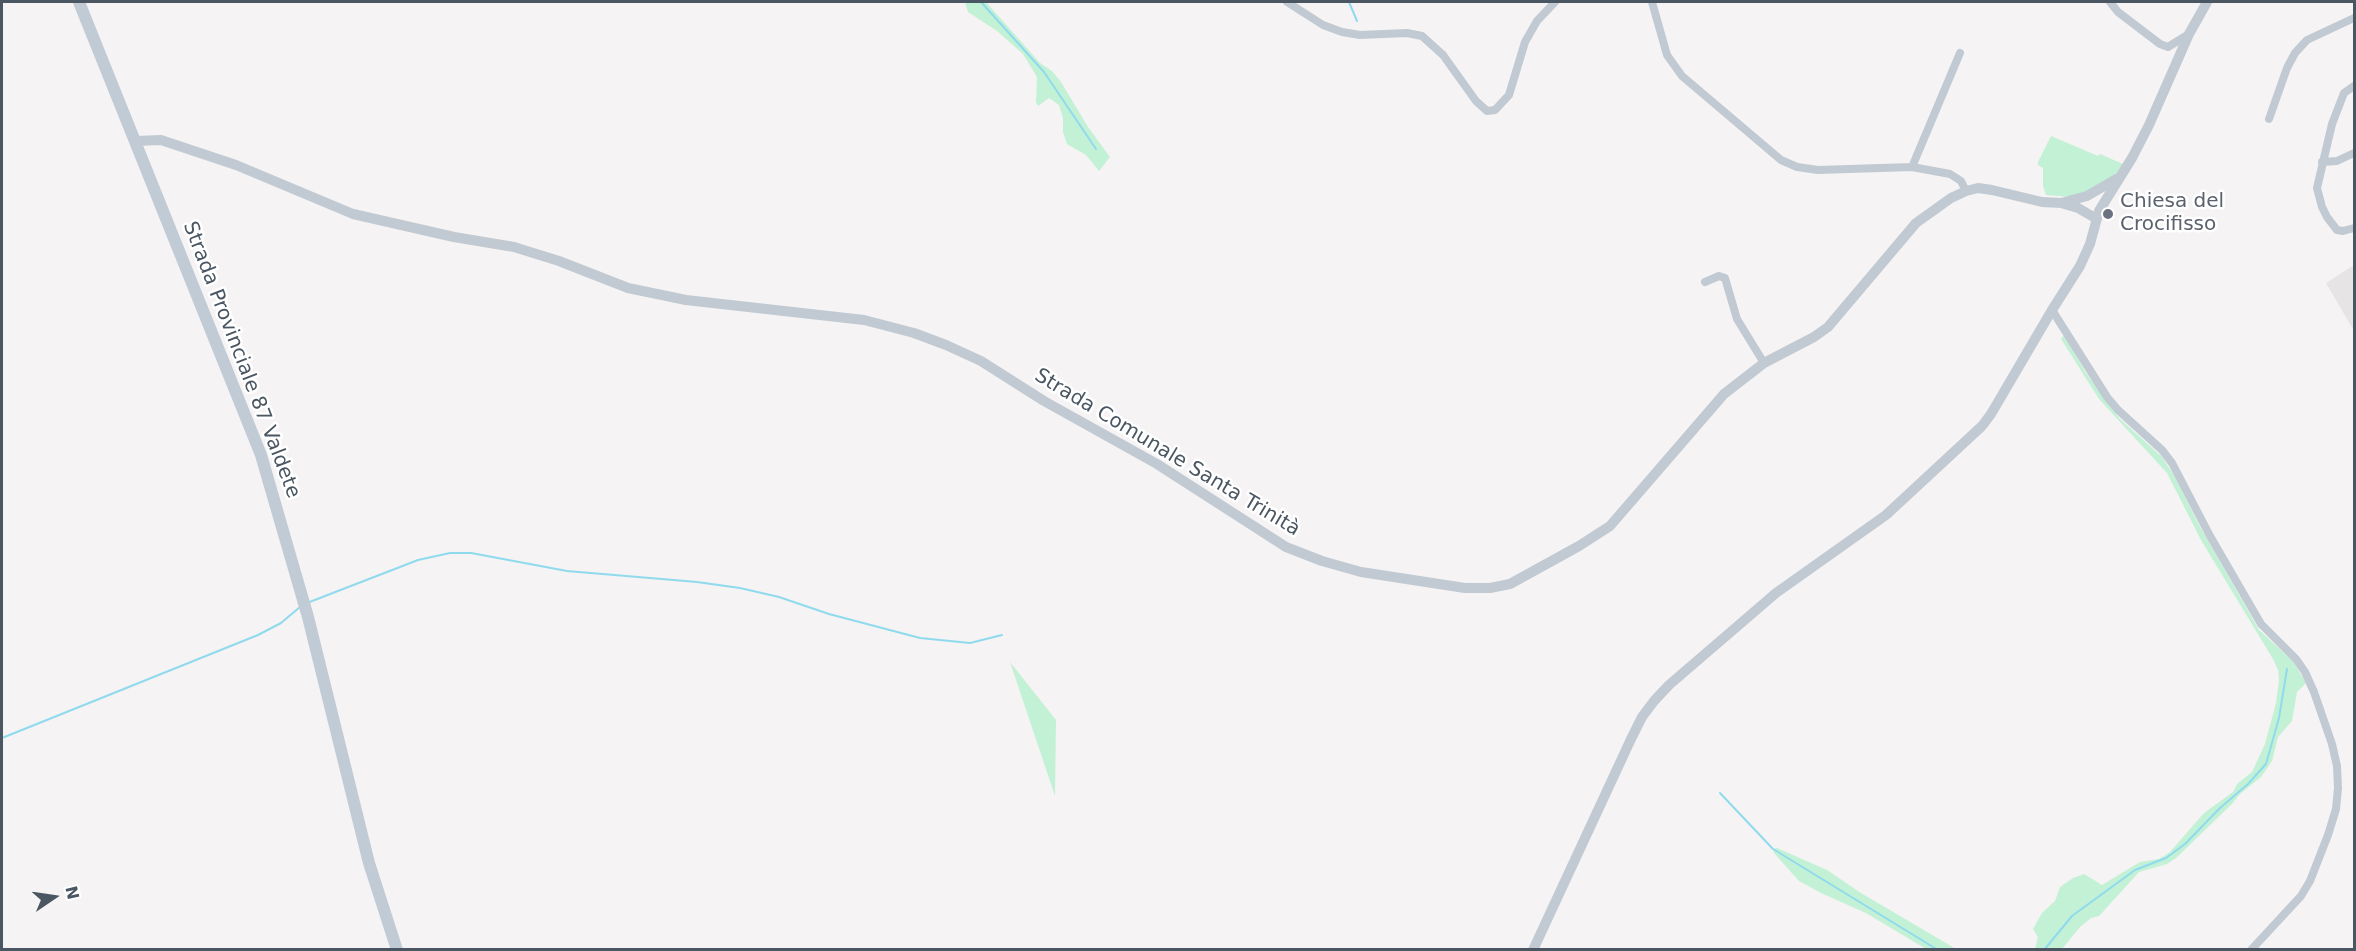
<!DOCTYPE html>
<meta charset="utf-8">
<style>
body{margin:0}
#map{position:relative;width:2356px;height:951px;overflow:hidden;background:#f5f3f3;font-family:"DejaVu Sans",sans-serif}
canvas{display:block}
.frame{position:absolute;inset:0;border:3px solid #4a5661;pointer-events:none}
.north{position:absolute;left:24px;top:867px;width:60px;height:60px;-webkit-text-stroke:4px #fff;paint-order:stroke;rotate:77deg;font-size:16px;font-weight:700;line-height:24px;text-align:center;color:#4a5661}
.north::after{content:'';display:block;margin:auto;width:21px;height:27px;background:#4a5661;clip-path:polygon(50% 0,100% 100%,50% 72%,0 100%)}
</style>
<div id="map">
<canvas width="2356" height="951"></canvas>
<div class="frame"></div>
<div class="north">N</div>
</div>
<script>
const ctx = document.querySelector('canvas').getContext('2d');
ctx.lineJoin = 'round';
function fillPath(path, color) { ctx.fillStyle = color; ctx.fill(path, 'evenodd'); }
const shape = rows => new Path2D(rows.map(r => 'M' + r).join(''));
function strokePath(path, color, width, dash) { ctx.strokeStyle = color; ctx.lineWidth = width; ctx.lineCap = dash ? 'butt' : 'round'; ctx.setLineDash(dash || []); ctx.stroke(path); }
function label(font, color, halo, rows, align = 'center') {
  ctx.font = font + ' "DejaVu Sans",sans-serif'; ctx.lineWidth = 5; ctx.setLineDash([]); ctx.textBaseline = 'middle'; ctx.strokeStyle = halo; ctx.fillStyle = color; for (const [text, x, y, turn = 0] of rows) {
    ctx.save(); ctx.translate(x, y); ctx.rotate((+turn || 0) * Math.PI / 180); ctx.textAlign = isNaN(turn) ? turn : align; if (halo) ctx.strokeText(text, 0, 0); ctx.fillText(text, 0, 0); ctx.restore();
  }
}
fillPath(shape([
 [2354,265,2354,331,2326,283]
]), '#e6e4e5');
fillPath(shape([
 [965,2,986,2,1040,63,1052,71,1061,82,1088,127,1110,157,1099,171,1086,155,1067,144,1063,132,1063,118,1059,105,1049,98,1038,106,1036,102,1037,77,1023,54,997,31,968,12],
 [2051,136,2098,156,2100,154,2123,164,2118,172,2109,180,2086,192,2071,197,2046,195,2043,186,2043,168,2038,165,2038,162],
 [2064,335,2086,373,2119,418,2162,457,2175,477,2199,525,2259,630,2293,661,2306,683,2297,692,2292,721,2278,737,2272,761,2261,777,2240,794,2232,804,2176,858,2167,864,2139,872,2099,916,2091,918,2080,927,2062,949,2035,949,2038,937,2033,929,2042,913,2055,901,2060,887,2073,878,2084,874,2102,885,2140,862,2159,859,2170,852,2204,813,2233,792,2237,784,2252,772,2265,744,2276,703,2279,680,2278,670,2273,659,2201,540,2167,473,2099,399,2061,339],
 [1010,662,1056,720,1055,796],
 [1777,848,1827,870,1861,893,1956,949,1926,949,1866,913,1821,893,1799,881,1774,853,1773,849]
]), '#c3f1d5');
strokePath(shape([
 [981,2,1044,72,1096,149],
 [1349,2,1357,21],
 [307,603,418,560,450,553,471,553,567,571,697,582,740,588,779,597,829,614,920,638,970,643,1002,635],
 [2,738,258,635,281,623,300,607],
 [1720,793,1773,849,1938,950],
 [2044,950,2072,916,2135,870,2166,858,2185,844,2220,808,2248,784,2266,764,2279,718,2287,669]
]), '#90daee', 2);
strokePath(shape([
 [1287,2,1323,25,1342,32,1360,35,1407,33,1422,36,1443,55,1476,101,1487,111,1495,110,1509,95,1525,42,1537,21,1555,2],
 [1652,2,1667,55,1682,76,1781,160,1797,167,1818,170,1912,167,1950,174,1961,181,1966,191],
 [2110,2,2118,12,2160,44,2168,47,2189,34],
 [2354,86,2344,93,2332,124,2317,188,2322,207,2327,217,2337,230,2343,231,2354,228],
 [2269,119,2287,68,2295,53,2307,40,2354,18],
 [2322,162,2337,161,2354,153],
 [1912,167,1960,53],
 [1705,282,1719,276,1725,278,1737,319,1764,363],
 [2052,310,2107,397,2118,410,2162,450,2172,463,2210,536,2261,624,2296,659,2305,672,2314,692,2332,744,2337,766,2338,788,2336,809,2328,835,2310,881,2301,896,2251,950]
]), '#c1cad2', 8);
strokePath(shape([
 [136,141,161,140,236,165,353,214,454,237,514,247,559,261,628,288,686,300,864,320,914,333,946,345,981,361,1044,401,1157,464,1286,547,1322,561,1361,572,1465,588,1490,588,1510,584,1579,546,1610,526,1724,394,1764,363,1814,337,1828,327,1916,223,1951,198,1966,191,1978,188,1992,190,2042,202,2061,203,2078,208,2097,219],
 [2061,203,2087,196,2118,178],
 [1533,950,1631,739,1642,717,1654,701,1669,685,1776,593,1886,515,1982,426,1991,414,2052,310,2080,266,2090,244,2099,211,2132,158,2149,125,2189,34,2207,2]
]), '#c1cad2', 10);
strokePath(shape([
 [79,2,261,455,308,617,369,863,397,950]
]), '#c1cbd6', 12);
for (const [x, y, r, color] of [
 [2108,214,6,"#6b7280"]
]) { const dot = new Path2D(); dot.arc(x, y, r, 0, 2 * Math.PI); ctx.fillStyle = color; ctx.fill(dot); strokePath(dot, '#fff', 2); }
label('20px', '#5b616d', '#fff', [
 ["Chiesa del",2120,202],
 ["Crocifisso",2120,225]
], 'left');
label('20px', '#4a5661', '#fff', [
 ["Strada Provinciale 87 Valdete",241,360,69],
 ["Strada Comunale Santa Trinità",1167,453,31]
]);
</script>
